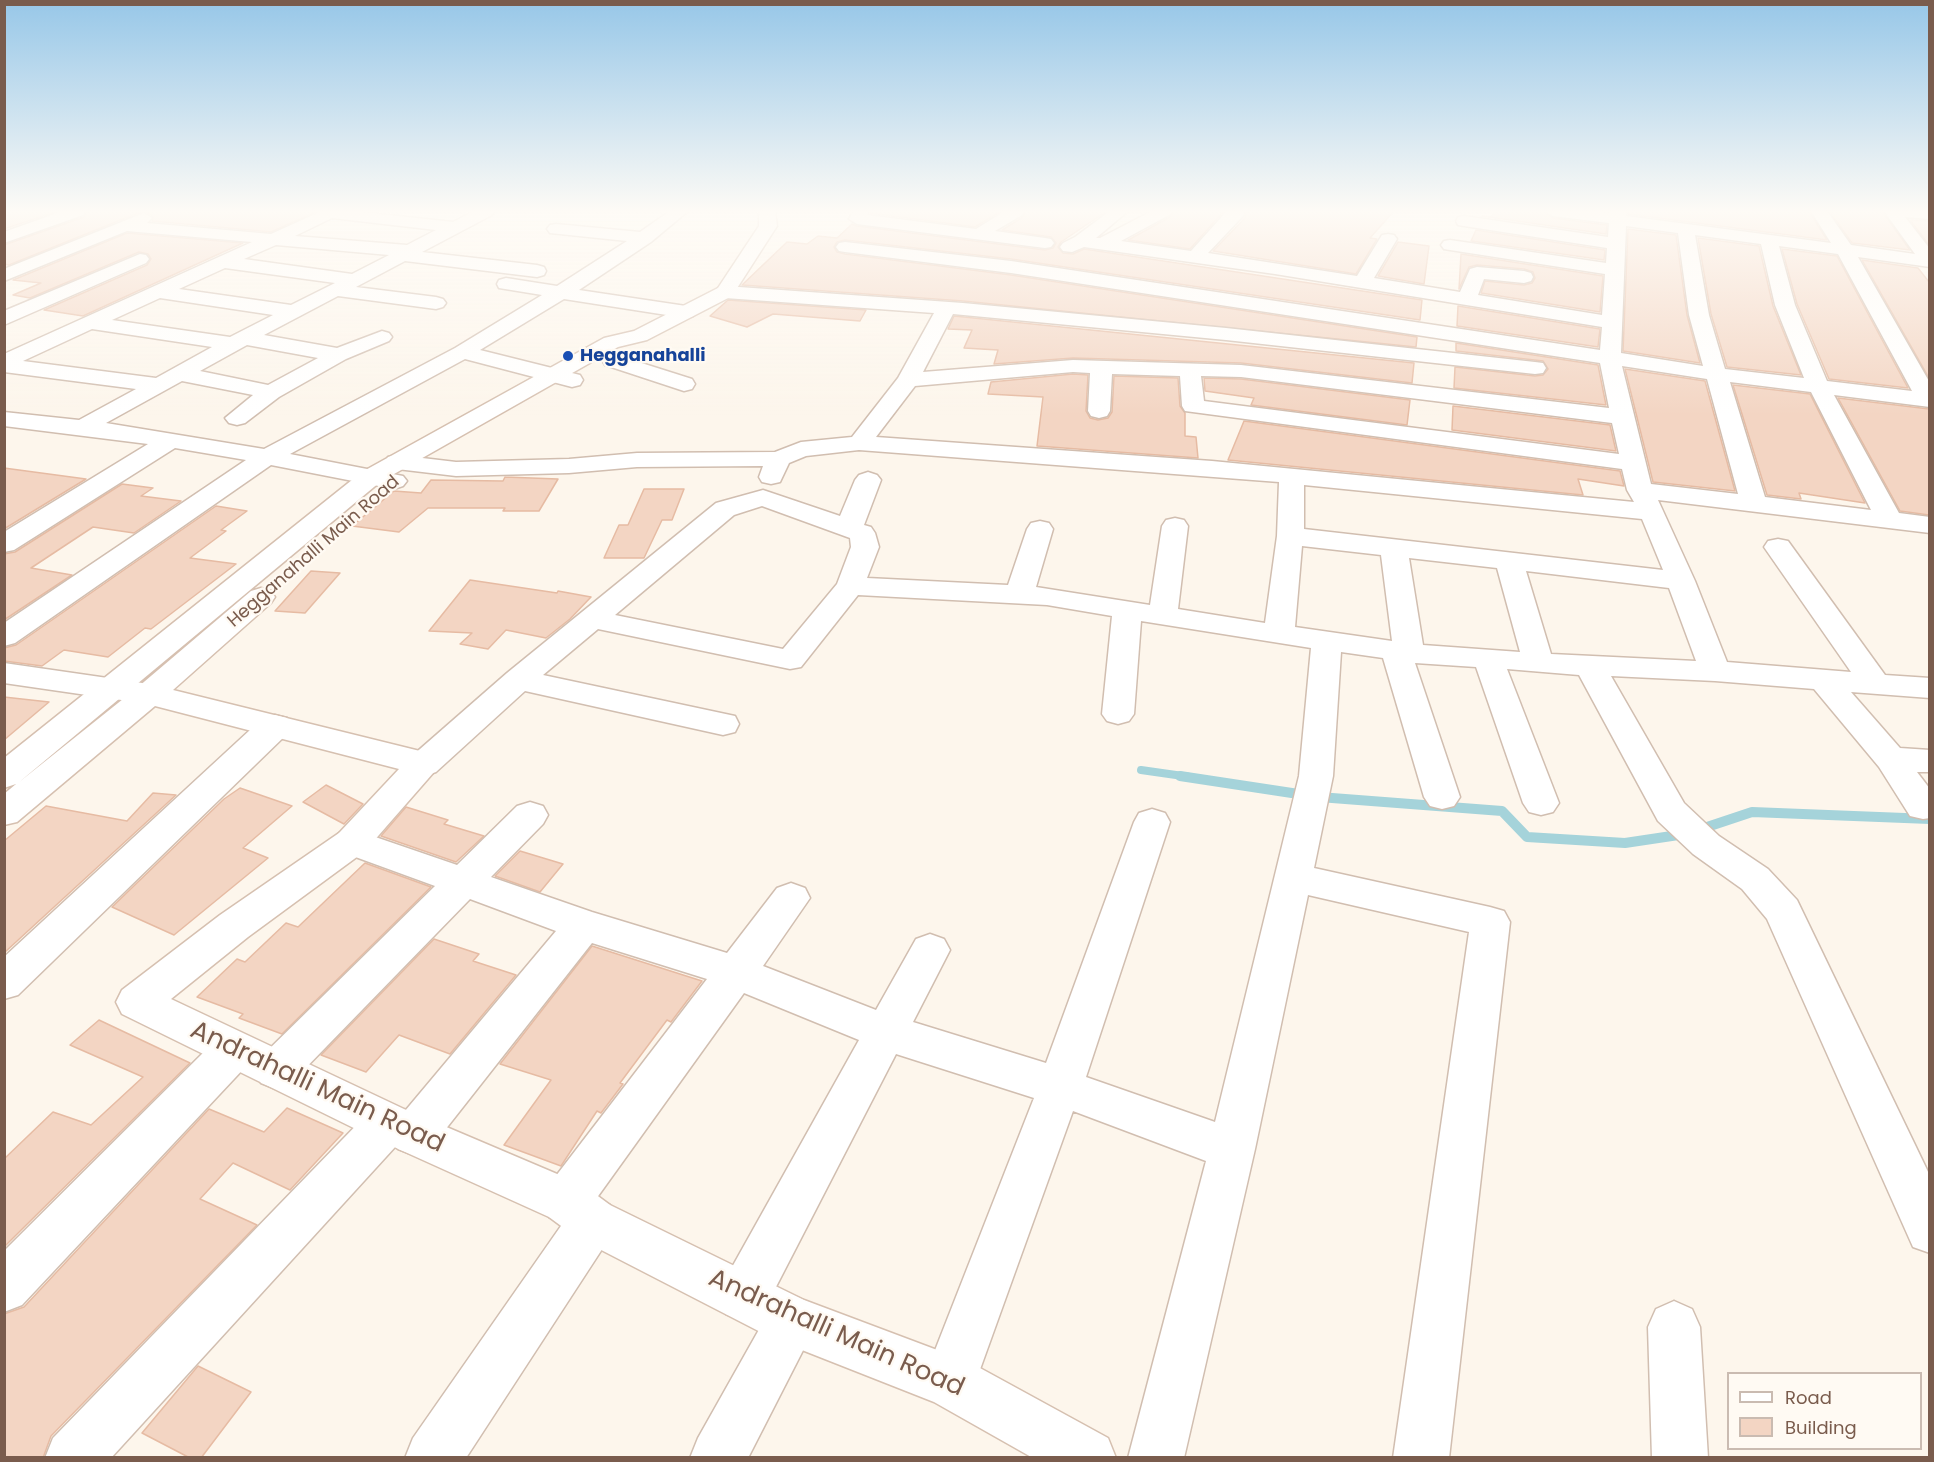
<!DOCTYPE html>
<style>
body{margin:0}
#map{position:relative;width:1934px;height:1462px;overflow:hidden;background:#fdf6ec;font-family:Poppins,sans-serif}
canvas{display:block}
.frame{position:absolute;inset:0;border:6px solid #7a5c4d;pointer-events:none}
.legend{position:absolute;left:1727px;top:1372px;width:195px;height:78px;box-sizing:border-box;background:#fffaf3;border:2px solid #cabbb1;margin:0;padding:8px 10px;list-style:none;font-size:18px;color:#7a5c4d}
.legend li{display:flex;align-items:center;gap:12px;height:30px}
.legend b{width:30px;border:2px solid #cabbb1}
</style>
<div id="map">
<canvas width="1934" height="1462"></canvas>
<div class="frame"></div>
<ul class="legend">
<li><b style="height:8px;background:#fff"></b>Road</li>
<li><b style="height:16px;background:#f3d5c3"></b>Building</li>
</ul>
</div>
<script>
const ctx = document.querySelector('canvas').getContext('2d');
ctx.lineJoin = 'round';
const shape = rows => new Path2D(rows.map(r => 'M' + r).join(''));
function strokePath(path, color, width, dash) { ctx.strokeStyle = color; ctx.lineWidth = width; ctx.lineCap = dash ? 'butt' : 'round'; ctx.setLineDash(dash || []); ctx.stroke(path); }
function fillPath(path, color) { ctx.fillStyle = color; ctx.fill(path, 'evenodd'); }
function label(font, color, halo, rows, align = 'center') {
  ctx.font = font + ' Poppins,sans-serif'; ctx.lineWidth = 4.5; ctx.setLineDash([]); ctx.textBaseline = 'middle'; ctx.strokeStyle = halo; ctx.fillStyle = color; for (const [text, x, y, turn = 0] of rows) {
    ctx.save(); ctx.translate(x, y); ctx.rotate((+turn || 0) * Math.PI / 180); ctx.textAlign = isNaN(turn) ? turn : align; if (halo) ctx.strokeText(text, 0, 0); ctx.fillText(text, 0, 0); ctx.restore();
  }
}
strokePath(shape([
 [1141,770,1190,777]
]), '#a5d3da', 8);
strokePath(shape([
 [1180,776,1305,795],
 [1319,797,1502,811,1527,837,1625,843,1685,834],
 [1698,830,1752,812,1930,819]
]), '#a5d3da', 10);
const building = shape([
 [4,211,58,211,4,229,4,211],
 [87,211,318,211,271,232,152,221,153,216,143,211,9,265,4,264,4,245,84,217,87,211],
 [871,211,1001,211,975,227,870,213,871,211],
 [1026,211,1107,211,1061,242,1058,247,1063,253,1073,254,1084,249,1422,300,1420,320,1011,259,845,240,837,242,834,247,837,252,845,254,1011,275,1417,337,1416,347,963,301,742,285,787,242,807,244,818,236,837,238,852,224,857,226,1045,250,1053,248,1056,243,1051,237,1002,230,1023,217,1026,211],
 [1173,211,1224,211,1190,249,1128,240,1170,217,1173,211],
 [1246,211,1394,211,1370,238,1377,239,1356,274,1213,251,1245,218,1246,211],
 [1494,211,1543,211,1553,218,1607,225,1606,234,1482,216,1492,217,1494,211],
 [1628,211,1809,211,1827,240,1628,214,1628,211],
 [1829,211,1882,211,1910,250,1852,243,1829,211],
 [1910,220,1929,221,1929,245,1910,220],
 [1628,229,1676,235,1687,315,1700,363,1623,351,1628,229],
 [1476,230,1605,250,1604,260,1471,241,1476,230],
 [127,233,243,243,83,316,44,310,147,265,151,259,148,254,139,252,30,298,13,295,41,283,13,280,127,233],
 [1698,238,1759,246,1773,306,1801,375,1727,367,1711,314,1698,238],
 [1398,242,1429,246,1424,284,1378,276,1398,242],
 [1782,249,1837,256,1908,388,1829,379,1797,304,1782,249],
 [1461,254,1603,276,1600,312,1481,293,1485,281,1524,285,1532,283,1535,278,1533,272,1524,269,1477,265,1469,267,1459,289,1461,254],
 [1862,260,1918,268,1929,282,1929,378,1862,260],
 [728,300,866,310,860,321,773,314,747,327,710,316,728,300],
 [1458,306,1600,329,1598,347,1457,326,1458,306],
 [954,316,1414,363,1412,383,1241,363,1073,358,994,364,998,350,964,348,972,330,948,329,954,316],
 [1456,343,1598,365,1606,405,1454,388,1455,367,1535,376,1543,375,1548,369,1543,361,1456,351,1456,343],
 [1625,369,1705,381,1735,491,1653,482,1625,369],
 [1073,374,1088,375,1086,411,1090,418,1098,420,1108,418,1112,412,1114,376,1178,378,1180,406,1185,413,1185,436,1196,437,1198,458,1037,446,1043,397,988,394,991,382,1073,374],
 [1204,378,1241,379,1410,400,1407,425,1251,405,1254,398,1205,391,1204,378],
 [1733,385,1810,394,1865,503,1799,493,1801,499,1767,495,1733,385],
 [1838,398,1929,409,1929,515,1900,511,1838,398],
 [1453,406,1610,425,1616,451,1452,430,1453,406],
 [1244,421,1620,471,1624,486,1578,479,1583,495,1228,460,1244,421],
 [4,468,86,479,4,529,4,468],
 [505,477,558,479,539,511,503,511,505,508,428,508,399,532,352,526,394,491,421,493,431,480,503,481,505,477],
 [122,484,153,488,141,496,181,501,134,533,93,527,31,568,72,575,4,620,4,554,15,552,122,484],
 [644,489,684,489,672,520,662,520,644,558,604,558,619,525,628,525,644,489],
 [216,506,247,511,221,530,226,531,190,558,236,564,151,629,145,628,108,657,64,650,42,666,4,661,4,648,16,645,216,506],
 [311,571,340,573,305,613,275,611,311,571],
 [470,580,557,593,558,591,591,597,570,619,546,638,506,630,488,649,460,644,472,633,429,631,470,580],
 [4,697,49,702,4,740,4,697],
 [326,785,363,804,344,824,303,802,326,785],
 [240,788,292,806,243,848,268,858,174,935,112,907,224,799,240,788],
 [153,793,176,795,4,953,4,841,46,806,127,821,153,793],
 [406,807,448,820,444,824,484,836,456,862,381,836,406,807],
 [520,851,563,864,540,892,495,876,520,851],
 [365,863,431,887,282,1034,239,1018,243,1014,197,997,237,959,245,962,286,923,298,927,365,863],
 [434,939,479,954,473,961,516,975,450,1054,399,1035,366,1072,321,1055,434,939],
 [592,946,702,981,671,1022,667,1020,620,1083,623,1084,601,1113,597,1111,561,1166,504,1145,551,1080,500,1064,592,946],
 [99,1020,190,1063,4,1247,4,1159,53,1112,91,1125,143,1077,70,1045,99,1020],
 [287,1108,343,1133,290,1190,233,1163,200,1199,257,1225,51,1436,43,1458,4,1458,4,1314,24,1307,209,1109,264,1132,287,1108],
 [198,1366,251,1392,201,1458,190,1458,142,1433,198,1366]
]);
fillPath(building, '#f3d5c3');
strokePath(building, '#e6bba3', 1.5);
const street = shape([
 [63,211,85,211,83,215,4,243,4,232,63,211],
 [322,211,352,211,453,222,474,211,494,211,492,215,422,252,537,265,544,267,546,271,544,275,537,277,405,261,356,287,436,297,443,299,446,303,443,307,436,309,338,296,264,335,337,348,382,331,389,333,392,337,389,341,346,359,279,397,245,423,237,425,229,423,225,418,253,395,182,381,106,423,264,449,455,348,542,295,499,288,497,284,499,280,506,278,557,286,627,241,550,233,547,229,550,225,556,224,640,232,670,211,688,211,651,242,579,290,686,306,693,308,696,312,693,316,686,318,564,299,480,350,580,375,583,380,580,385,572,387,465,359,290,454,403,476,407,481,403,486,394,489,271,465,15,643,4,646,4,623,246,460,175,448,14,550,4,552,4,532,148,444,4,426,4,412,79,420,136,389,4,372,4,354,252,242,127,231,4,281,4,269,144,213,152,218,147,223,271,234,322,211],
 [332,218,436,230,407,245,295,236,332,218],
 [276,245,389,255,352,274,244,259,276,245],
 [225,268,335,283,291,305,179,289,225,268],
 [160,298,273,315,230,337,112,320,160,298],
 [92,329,212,347,156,378,23,361,92,329],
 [247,345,318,358,268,385,200,371,247,345],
 [853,211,869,211,867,215,976,229,1005,211,1024,211,1022,215,995,231,1045,238,1051,239,1054,243,1051,247,1045,248,857,224,849,219,853,211],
 [1110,211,1128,211,1096,238,1100,238,1152,211,1171,211,1169,215,1121,241,1191,251,1227,211,1244,211,1243,216,1208,253,1357,276,1382,235,1388,234,1394,235,1397,239,1374,278,1460,292,1470,269,1477,267,1524,271,1531,273,1533,277,1531,281,1524,283,1484,279,1478,295,1602,315,1605,274,1450,250,1444,249,1441,245,1444,241,1450,240,1606,263,1607,248,1464,226,1458,225,1456,221,1458,217,1464,216,1608,237,1609,223,1553,216,1545,211,1587,211,1610,213,1610,211,1626,211,1626,216,1831,243,1811,211,1827,211,1851,245,1915,254,1884,211,1930,211,1930,219,1905,217,1930,249,1930,267,1858,257,1930,383,1930,407,1834,395,1899,513,1930,517,1930,533,1658,500,1695,581,1727,662,1851,672,1764,547,1768,541,1778,539,1788,541,1885,675,1930,678,1930,698,1851,692,1900,748,1930,750,1930,772,1917,772,1930,789,1930,818,1923,819,1910,816,1879,767,1814,689,1715,681,1611,676,1684,803,1719,836,1768,869,1797,900,1930,1176,1930,1253,1913,1247,1767,919,1742,889,1693,854,1658,821,1579,675,1507,669,1559,803,1553,812,1541,815,1529,812,1523,803,1476,667,1415,663,1460,797,1454,806,1442,809,1430,806,1424,797,1383,658,1341,652,1333,776,1314,868,1490,907,1504,911,1510,922,1449,1458,1393,1458,1469,932,1308,895,1255,1149,1184,1458,1128,1458,1206,1161,1073,1111,969,1400,950,1408,931,1400,923,1381,1034,1098,896,1054,762,1314,744,1321,726,1314,719,1296,726,1278,859,1040,744,993,596,1199,610,1205,617,1221,610,1237,466,1458,405,1458,413,1438,563,1223,549,1217,542,1201,549,1185,707,979,592,943,430,1149,414,1155,398,1149,396,1146,111,1458,45,1458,53,1438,372,1109,388,1103,405,1111,556,931,470,899,291,1083,276,1089,261,1083,254,1070,261,1057,435,886,339,851,334,842,339,833,352,829,457,865,517,806,530,802,543,806,548,815,543,824,491,877,592,912,727,953,777,888,791,883,805,888,810,898,763,966,876,1010,916,939,930,934,944,939,950,950,913,1022,1046,1063,1134,822,1139,813,1152,809,1165,813,1170,822,1086,1077,1215,1122,1299,776,1311,648,1141,621,1134,714,1129,721,1118,724,1107,721,1102,714,1112,616,1047,605,858,595,801,667,790,669,598,629,543,675,735,716,739,724,735,732,723,735,525,691,436,772,424,776,412,772,407,764,412,756,507,673,716,503,763,490,840,516,855,480,859,475,868,472,877,475,881,480,864,525,871,527,875,533,879,547,867,578,1008,585,1027,529,1031,523,1040,521,1049,523,1053,529,1036,587,1150,605,1162,526,1166,520,1175,518,1184,520,1188,526,1178,609,1265,623,1277,536,1279,482,859,450,806,456,789,463,780,482,771,484,762,482,759,477,763,466,637,467,569,473,456,476,397,469,388,467,385,462,388,457,397,455,456,462,569,459,637,453,775,452,801,442,852,437,898,378,934,313,725,298,718,296,715,292,718,288,725,286,963,303,1226,328,1535,362,1543,363,1546,368,1543,373,1535,374,1226,340,953,314,923,372,1073,360,1241,365,1609,408,1600,363,1011,273,845,252,839,251,836,247,839,243,845,242,1011,261,1600,350,1602,327,1275,274,1084,247,1072,252,1063,251,1060,247,1063,243,1075,237,1110,211],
 [1626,226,1678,233,1689,315,1703,366,1621,353,1626,226],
 [1695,235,1761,244,1775,305,1804,378,1725,369,1709,315,1695,235],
 [1779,246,1838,254,1912,391,1827,381,1795,305,1779,246],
 [1622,366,1707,379,1738,494,1651,484,1622,366],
 [1073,372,1090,373,1088,411,1091,416,1099,418,1107,416,1110,411,1112,374,1180,376,1182,406,1185,411,1622,469,1627,490,1634,502,1212,461,876,437,915,386,1073,372],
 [1201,376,1241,377,1612,423,1619,454,1204,401,1201,376],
 [1730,382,1811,392,1871,510,1765,497,1730,382],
 [1304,485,1642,519,1663,570,1304,529,1304,485],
 [762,506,850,538,851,547,837,584,783,649,615,615,734,515,762,506],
 [1302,546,1381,555,1392,641,1295,627,1302,546],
 [1409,558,1497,568,1520,652,1423,645,1409,558],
 [1526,571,1669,588,1696,661,1551,654,1526,571],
 [140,254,146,255,149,259,146,263,4,325,4,311,140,254],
 [613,354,692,379,695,384,692,389,684,391,605,365,602,360,605,355,613,354],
 [4,663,149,684,160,687,165,694,160,701,149,704,4,683,4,663],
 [275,715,287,718,291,726,287,734,18,995,4,999,4,957,263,718,275,715],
 [234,1032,249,1037,256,1050,249,1063,22,1305,4,1312,4,1251,219,1037,234,1032],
 [792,1295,810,1303,818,1321,748,1458,690,1458,698,1438,774,1303,792,1295],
 [1674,1301,1692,1309,1700,1327,1708,1458,1652,1458,1648,1327,1656,1309,1674,1301]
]);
const secondary = shape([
 [759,211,775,211,777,226,732,296,647,340,618,347,380,482,18,783,138,687,251,591,261,588,271,591,275,597,271,603,173,690,424,752,436,756,441,764,365,851,248,937,171,999,404,1109,583,1185,610,1205,804,1300,969,1362,1108,1438,1116,1458,1033,1458,934,1402,774,1339,576,1237,549,1217,372,1137,122,1014,116,1002,122,990,220,915,339,833,399,769,155,706,17,822,4,825,4,794,16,784,4,788,4,758,362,472,604,338,634,331,718,288,759,226,759,211]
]);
strokePath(street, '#d1beb0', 3);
strokePath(secondary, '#d6c0b0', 3);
fillPath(street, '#fff');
fillPath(secondary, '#fff');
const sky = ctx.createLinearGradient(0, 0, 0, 415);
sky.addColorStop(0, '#97c7e8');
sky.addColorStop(0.51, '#fefbf6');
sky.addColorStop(1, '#fefbf600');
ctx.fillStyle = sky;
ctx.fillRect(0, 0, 1934, 415);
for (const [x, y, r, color] of [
 [568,356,6,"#1a4fb4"]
]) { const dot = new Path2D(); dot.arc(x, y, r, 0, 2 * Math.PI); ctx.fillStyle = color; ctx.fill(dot); strokePath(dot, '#fffaf3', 2); }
label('bold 18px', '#164399', '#fffaf3', [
 ["Hegganahalli",580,356]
], 'left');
label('18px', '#7a5c4d', '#fffaf3', [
 ["Hegganahalli Main Road",314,552,-41]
]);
label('26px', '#7a5c4d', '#fffaf3', [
 ["Andrahalli Main Road",317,1088,25],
 ["Andrahalli Main Road",836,1334,24]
]);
</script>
